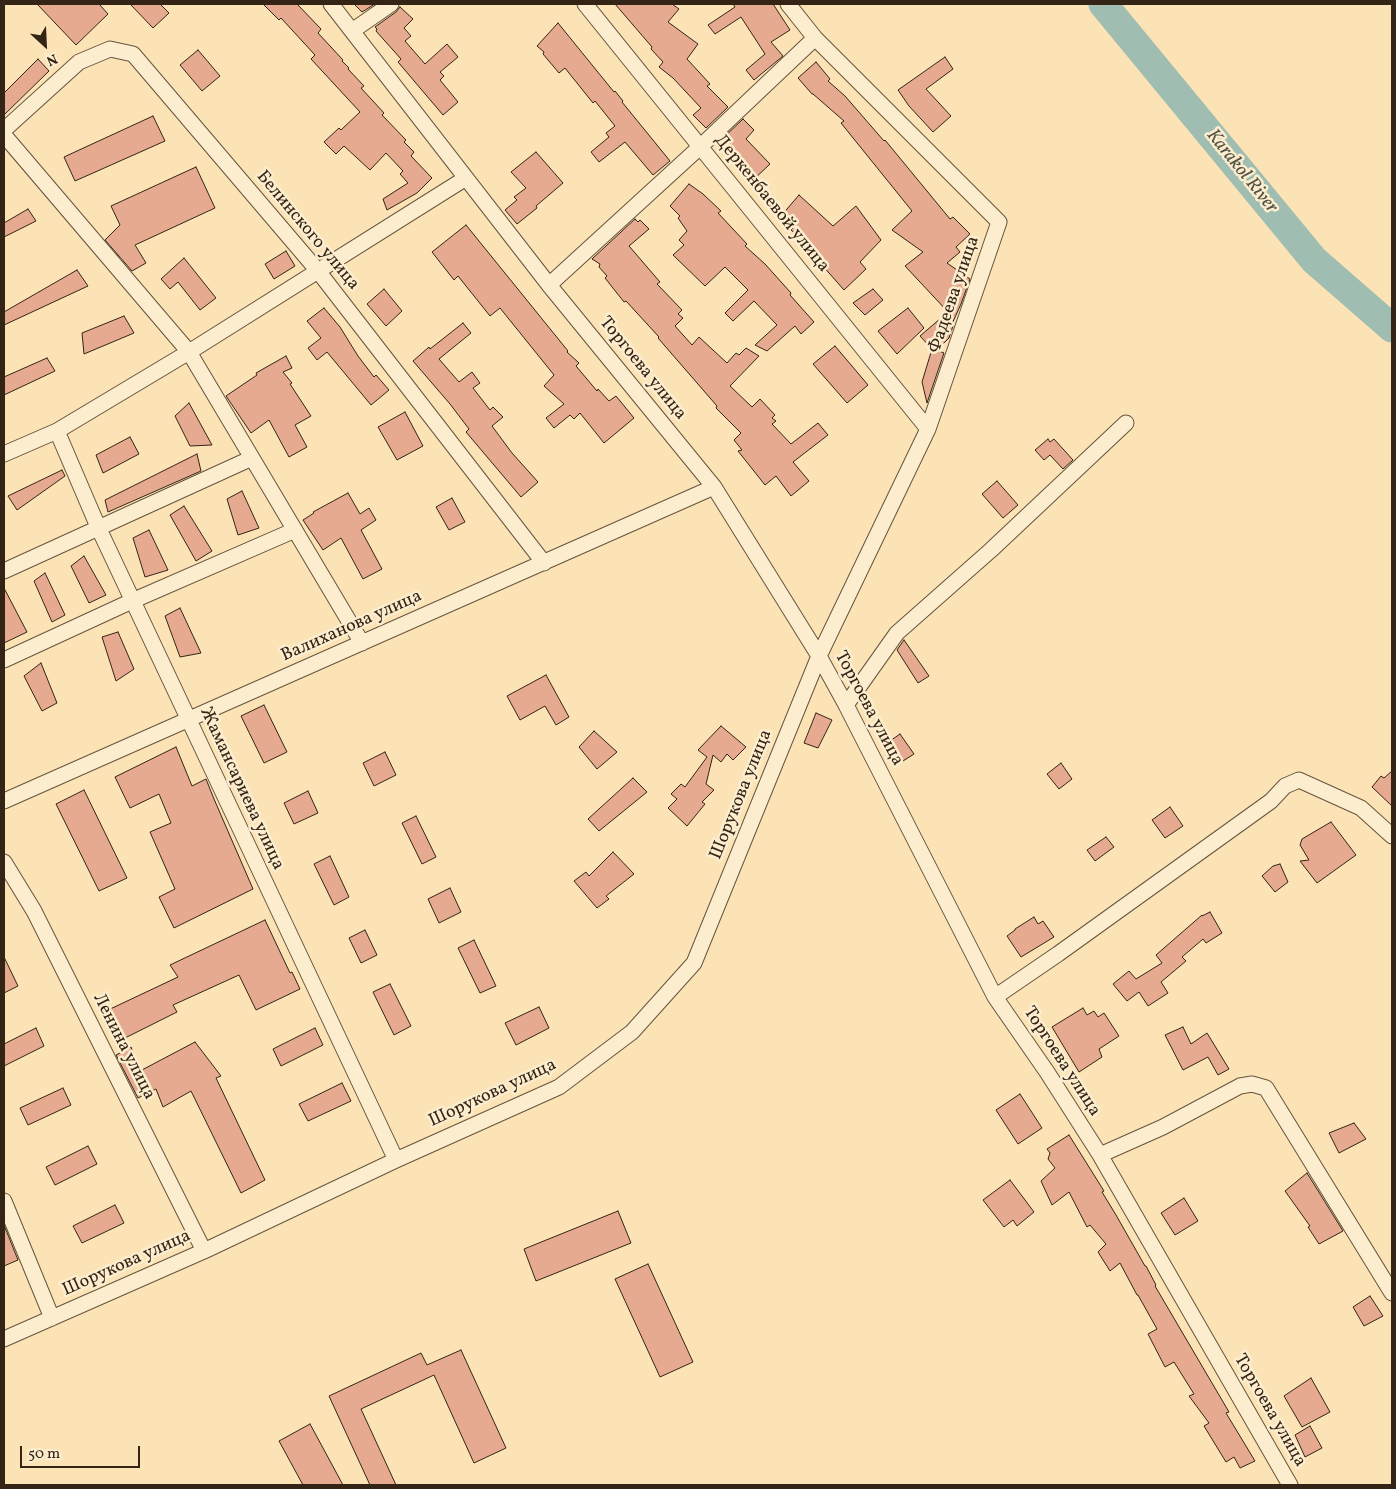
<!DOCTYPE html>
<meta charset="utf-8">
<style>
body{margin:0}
#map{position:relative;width:1396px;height:1489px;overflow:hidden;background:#fbe3b5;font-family:Vollkorn,serif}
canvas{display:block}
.frame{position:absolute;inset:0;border:5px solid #342415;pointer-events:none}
.north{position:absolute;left:20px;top:20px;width:50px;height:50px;-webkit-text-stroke:4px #fcedcf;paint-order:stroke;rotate:155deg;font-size:14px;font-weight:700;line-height:20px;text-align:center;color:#342415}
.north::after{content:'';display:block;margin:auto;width:18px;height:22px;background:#342415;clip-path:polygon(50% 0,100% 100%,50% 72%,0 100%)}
.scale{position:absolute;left:20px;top:1446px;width:120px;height:22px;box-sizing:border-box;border:2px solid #342415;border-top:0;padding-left:6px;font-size:15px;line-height:18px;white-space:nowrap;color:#342415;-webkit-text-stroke:4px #fcedcf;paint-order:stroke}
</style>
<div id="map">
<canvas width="1396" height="1489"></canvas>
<div class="frame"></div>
<div class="north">N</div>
<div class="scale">50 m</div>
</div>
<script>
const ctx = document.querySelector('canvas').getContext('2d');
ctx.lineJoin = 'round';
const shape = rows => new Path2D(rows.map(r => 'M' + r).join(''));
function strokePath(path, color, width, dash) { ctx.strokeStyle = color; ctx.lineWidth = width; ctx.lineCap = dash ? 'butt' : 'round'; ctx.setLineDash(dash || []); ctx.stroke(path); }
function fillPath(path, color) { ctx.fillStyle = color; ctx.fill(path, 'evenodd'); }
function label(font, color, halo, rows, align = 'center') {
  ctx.font = font + ' Vollkorn,serif'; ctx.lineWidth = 5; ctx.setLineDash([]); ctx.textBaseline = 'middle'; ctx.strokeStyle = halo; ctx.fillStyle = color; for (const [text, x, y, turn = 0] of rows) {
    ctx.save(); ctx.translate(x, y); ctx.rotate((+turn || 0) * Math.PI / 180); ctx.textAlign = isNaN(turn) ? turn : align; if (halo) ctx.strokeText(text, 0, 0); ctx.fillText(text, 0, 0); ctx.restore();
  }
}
strokePath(shape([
 [1103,4,1314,260,1392,328]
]), '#9fbeb1', 29);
const building = shape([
 [37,4,99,4,108,14,76,45,37,4],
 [130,4,160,4,169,13,153,28,130,4],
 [263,4,297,4,321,29,318,33,343,60,342,61,349,68,348,69,364,86,361,88,384,113,382,115,406,140,404,142,414,152,411,156,432,178,417,193,387,210,383,199,408,183,400,174,403,171,386,153,370,170,344,146,336,154,324,142,339,128,341,130,360,112,311,59,315,55,281,18,279,20,263,4],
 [354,4,375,4,362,12,354,4],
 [615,4,672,4,679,9,668,22,698,44,687,59,710,84,707,86,728,107,706,128,693,115,701,108,673,78,659,67,663,62,651,49,652,47,615,4],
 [733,4,773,4,790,30,771,42,783,56,754,80,746,70,765,54,741,17,715,34,708,25,735,7,733,4],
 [400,7,413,19,404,28,411,36,405,41,425,64,447,44,458,57,440,72,444,76,440,80,458,102,443,115,398,62,401,59,376,31,377,29,375,27,396,12,400,7],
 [558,23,614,92,615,91,623,101,622,102,670,161,653,175,625,142,599,162,591,152,609,137,606,133,615,126,595,101,593,103,565,68,559,73,543,54,544,52,537,46,558,23],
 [198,50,220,76,202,91,180,65,198,50],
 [945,57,953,69,926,89,951,116,933,132,909,106,898,90,945,57],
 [38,59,49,71,4,115,4,93,38,59],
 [816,62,830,79,828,81,845,96,884,141,885,140,950,219,953,217,970,234,956,247,960,252,947,263,970,279,961,304,952,324,953,326,949,338,937,350,944,353,927,403,922,382,932,349,920,336,948,312,905,266,923,252,892,230,912,211,841,123,844,121,813,94,812,94,798,78,816,62],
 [153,116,165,141,75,181,64,157,153,116],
 [743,119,754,130,746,139,770,164,752,181,736,165,739,162,719,144,719,142,743,119],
 [536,152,563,183,536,206,537,208,517,224,505,210,517,200,514,197,526,188,511,172,536,152],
 [196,167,215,208,135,245,146,263,132,271,105,240,120,225,111,206,196,167],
 [689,184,703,194,721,211,718,213,747,244,745,246,765,264,791,293,790,295,814,322,801,334,795,326,767,351,755,345,777,325,754,301,733,321,725,313,748,290,725,267,705,286,673,255,684,245,679,240,687,231,678,218,680,216,670,206,689,184],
 [799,195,833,226,856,206,881,240,860,262,866,269,844,290,807,248,809,246,791,230,794,227,781,216,799,195],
 [28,209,36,221,4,237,4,223,28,209],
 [635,219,638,222,640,220,649,229,629,246,660,282,657,284,682,310,678,314,683,318,675,326,692,345,699,337,727,363,736,353,739,355,746,348,759,356,730,386,752,407,760,399,775,415,772,418,776,421,772,424,791,444,818,423,828,435,793,462,809,481,791,496,776,476,765,485,738,451,742,450,734,440,741,433,716,408,717,406,658,338,659,337,626,301,624,302,605,278,607,276,599,267,600,264,592,259,635,219],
 [466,225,568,351,567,352,579,363,576,366,597,391,598,389,609,401,616,396,634,418,604,443,580,413,574,419,570,415,554,428,546,418,564,404,544,386,554,375,500,308,490,316,458,276,454,280,432,252,466,225],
 [286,251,295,266,274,279,265,264,286,251],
 [184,258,216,298,200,310,178,282,170,289,161,279,184,258],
 [77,270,88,286,4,325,4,312,77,270],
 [384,289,402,311,386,326,367,304,384,289],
 [873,289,883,300,865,315,853,303,873,289],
 [324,308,340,327,358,356,374,377,376,375,389,390,371,405,327,352,317,360,308,348,321,338,307,321,324,308],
 [908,308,924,328,897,354,878,331,908,308],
 [124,316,134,333,84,354,82,333,124,316],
 [463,323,471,333,439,359,459,382,472,372,480,383,473,388,490,410,493,407,503,417,492,426,512,453,538,482,521,497,466,432,469,429,450,404,413,361,429,347,430,349,463,323],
 [835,346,868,385,847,403,813,364,835,346],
 [286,356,292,368,283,372,292,383,290,384,311,416,295,425,307,447,289,457,269,420,251,433,226,396,257,375,256,373,286,356],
 [47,358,55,371,4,395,4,377,47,358],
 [189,403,212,445,190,446,175,416,189,403],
 [405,412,423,446,397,460,378,427,405,412],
 [130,437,139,454,103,473,96,455,130,437],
 [1048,439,1050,442,1054,439,1073,460,1063,469,1050,455,1044,460,1035,450,1048,439],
 [197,454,201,471,108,512,105,500,197,454],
 [62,470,65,476,17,510,8,496,62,470],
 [997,481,1018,505,1003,518,982,494,997,481],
 [242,491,259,528,238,535,227,499,242,491],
 [348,493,360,514,369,508,376,520,361,530,382,569,363,579,341,538,323,550,303,520,314,513,313,512,348,493],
 [452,498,465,522,449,530,436,507,452,498],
 [184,506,212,551,196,561,170,515,184,506],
 [149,530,168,570,145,577,133,538,149,530],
 [84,556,106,595,89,603,71,566,84,556],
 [45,573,65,615,52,622,34,581,45,573],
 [4,588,27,632,4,643,4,588],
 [180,608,201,653,180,657,165,616,180,608],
 [118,632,134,669,116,681,102,637,118,632],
 [904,640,929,676,918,683,897,650,904,640],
 [41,663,57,703,42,711,24,676,41,663],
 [546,675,569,717,556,725,545,706,520,720,507,696,546,675],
 [264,705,287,752,264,763,241,716,264,705],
 [816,713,832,720,818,748,804,743,816,713],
 [721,726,746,747,733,760,727,754,721,762,713,755,706,784,714,790,702,802,705,804,687,826,668,808,677,799,671,794,681,784,685,787,707,757,698,750,721,726],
 [594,731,617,752,597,769,579,747,594,731],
 [900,734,914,754,903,761,890,741,900,734],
 [176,747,192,786,206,779,214,799,253,889,174,928,159,897,175,889,150,832,171,823,159,794,130,808,115,777,176,747],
 [385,752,396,775,374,786,363,763,385,752],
 [1061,763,1072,779,1059,789,1047,774,1061,763],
 [1392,771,1392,806,1372,787,1381,776,1384,778,1392,771],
 [633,778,647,792,599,831,588,819,633,778],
 [84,790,127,878,99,891,56,804,84,790],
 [308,791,318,813,294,824,284,803,308,791],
 [1170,807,1183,826,1165,838,1152,820,1170,807],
 [416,816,436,857,422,864,402,823,416,816],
 [1331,822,1356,855,1317,883,1300,861,1309,860,1300,845,1302,839,1331,822],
 [1106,837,1114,847,1095,861,1087,850,1106,837],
 [613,852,634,874,606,896,609,899,597,908,574,881,586,872,589,876,613,852],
 [330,856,349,897,334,905,314,864,330,856],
 [1280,864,1288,882,1275,892,1262,876,1273,866,1280,864],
 [450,888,461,912,439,923,428,899,450,888],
 [1210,912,1222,933,1206,943,1203,939,1182,957,1186,961,1161,982,1168,993,1148,1006,1139,992,1127,1001,1113,984,1129,971,1136,979,1162,963,1156,955,1202,915,1202,916,1210,912],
 [1034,917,1038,924,1043,921,1054,937,1021,957,1007,936,1015,930,1015,929,1034,917],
 [265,920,290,973,292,972,300,989,256,1010,239,975,173,1005,177,1012,119,1041,106,1011,178,977,170,965,265,920],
 [365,930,377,955,361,963,349,938,365,930],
 [474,940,496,986,480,993,458,948,474,940],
 [4,957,18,986,4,993,4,957],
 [390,984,411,1026,394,1035,373,992,390,984],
 [539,1007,549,1028,516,1045,505,1023,539,1007],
 [1083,1008,1087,1015,1094,1011,1098,1017,1104,1013,1119,1036,1099,1049,1102,1057,1079,1072,1052,1027,1083,1008],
 [1183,1027,1191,1044,1207,1033,1229,1069,1218,1075,1208,1057,1183,1070,1165,1035,1183,1027],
 [36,1028,44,1046,4,1066,4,1044,36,1028],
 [315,1028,323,1045,281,1066,273,1049,315,1028],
 [195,1042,221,1076,216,1078,265,1180,241,1193,191,1091,163,1107,156,1089,138,1098,116,1055,131,1047,140,1071,195,1042],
 [342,1083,351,1101,308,1121,299,1104,342,1083],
 [63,1088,71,1105,28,1125,20,1108,63,1088],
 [1020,1094,1042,1128,1018,1144,996,1110,1020,1094],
 [1354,1123,1366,1139,1339,1153,1329,1133,1354,1123],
 [1069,1135,1104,1191,1102,1192,1116,1215,1145,1266,1146,1266,1156,1285,1155,1286,1229,1412,1226,1413,1255,1461,1240,1468,1234,1457,1226,1462,1204,1426,1209,1423,1189,1396,1194,1394,1174,1362,1165,1367,1148,1334,1157,1329,1138,1295,1137,1295,1120,1263,1110,1271,1098,1252,1106,1244,1090,1225,1087,1227,1069,1192,1052,1205,1041,1181,1055,1168,1048,1159,1050,1153,1047,1149,1069,1135],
 [88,1146,97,1164,55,1185,46,1167,88,1146],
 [1307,1173,1343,1231,1319,1244,1308,1227,1310,1226,1285,1191,1307,1173],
 [1010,1180,1034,1212,1017,1226,1013,1220,1004,1227,983,1200,1010,1180],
 [1184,1198,1198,1221,1175,1235,1161,1213,1184,1198],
 [115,1205,124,1223,82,1243,73,1226,115,1205],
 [618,1211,631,1243,536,1281,524,1249,618,1211],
 [4,1225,18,1260,4,1266,4,1225],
 [648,1264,693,1362,660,1377,615,1279,648,1264],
 [1370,1296,1383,1316,1364,1326,1353,1307,1370,1296],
 [461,1350,506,1448,474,1463,434,1375,361,1409,396,1485,370,1485,329,1396,421,1353,427,1365,461,1350],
 [1311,1378,1330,1412,1302,1427,1284,1396,1311,1378],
 [310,1424,343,1485,303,1485,279,1441,310,1424],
 [1310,1426,1322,1448,1305,1457,1295,1435,1310,1426]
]);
fillPath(building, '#e6aa90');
strokePath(building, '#342415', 1);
const minor = shape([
 [331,4,549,285,714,487,819,656,846,705,995,997,1047,1072,1100,1155,1290,1485],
 [585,4,928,429],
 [352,31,391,4],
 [4,130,79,62,110,49,133,54,318,271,544,563],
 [4,135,189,352,362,643],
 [549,285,701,146,815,38],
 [57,431,99,529,396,1160],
 [4,454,57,431,189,352,466,178],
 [4,571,252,458],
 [4,660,132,601,295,530],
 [846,705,897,633,991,550,1126,423],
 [4,801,714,487],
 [4,862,34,911,204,1251],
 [995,997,1058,954,1271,801,1285,786,1299,780,1361,808,1392,836],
 [1100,1155,1163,1127,1240,1086,1252,1084,1266,1088,1392,1293],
 [4,1201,52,1318],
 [4,1339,204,1251,396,1160,559,1087,632,1032,694,963,819,656,928,429,999,222,815,38,788,4]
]);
strokePath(minor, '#66543d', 17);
strokePath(minor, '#fcedcf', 15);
label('18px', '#342415', '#fcedcf', [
 ["Деркенбаевой улица",771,204,51],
 ["Белинского улица",307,231,50],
 ["Фадеева улица",955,295,-71],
 ["Торгоева улица",642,369,51],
 ["Валиханова улица",352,627,-24],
 ["Торгоева улица",868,709,62],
 ["Жамансариева улица",241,789,65],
 ["Шорукова улица",742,795,-68],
 ["Ленина улица",123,1047,63],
 ["Торгоева улица",1061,1062,57],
 ["Шорукова улица",493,1094,-25],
 ["Шорукова улица",127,1264,-24],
 ["Торгоева улица",1269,1411,60]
]);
label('italic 19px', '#545244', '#fcedcf', [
 ["Karakol River",1241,172,51]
]);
</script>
